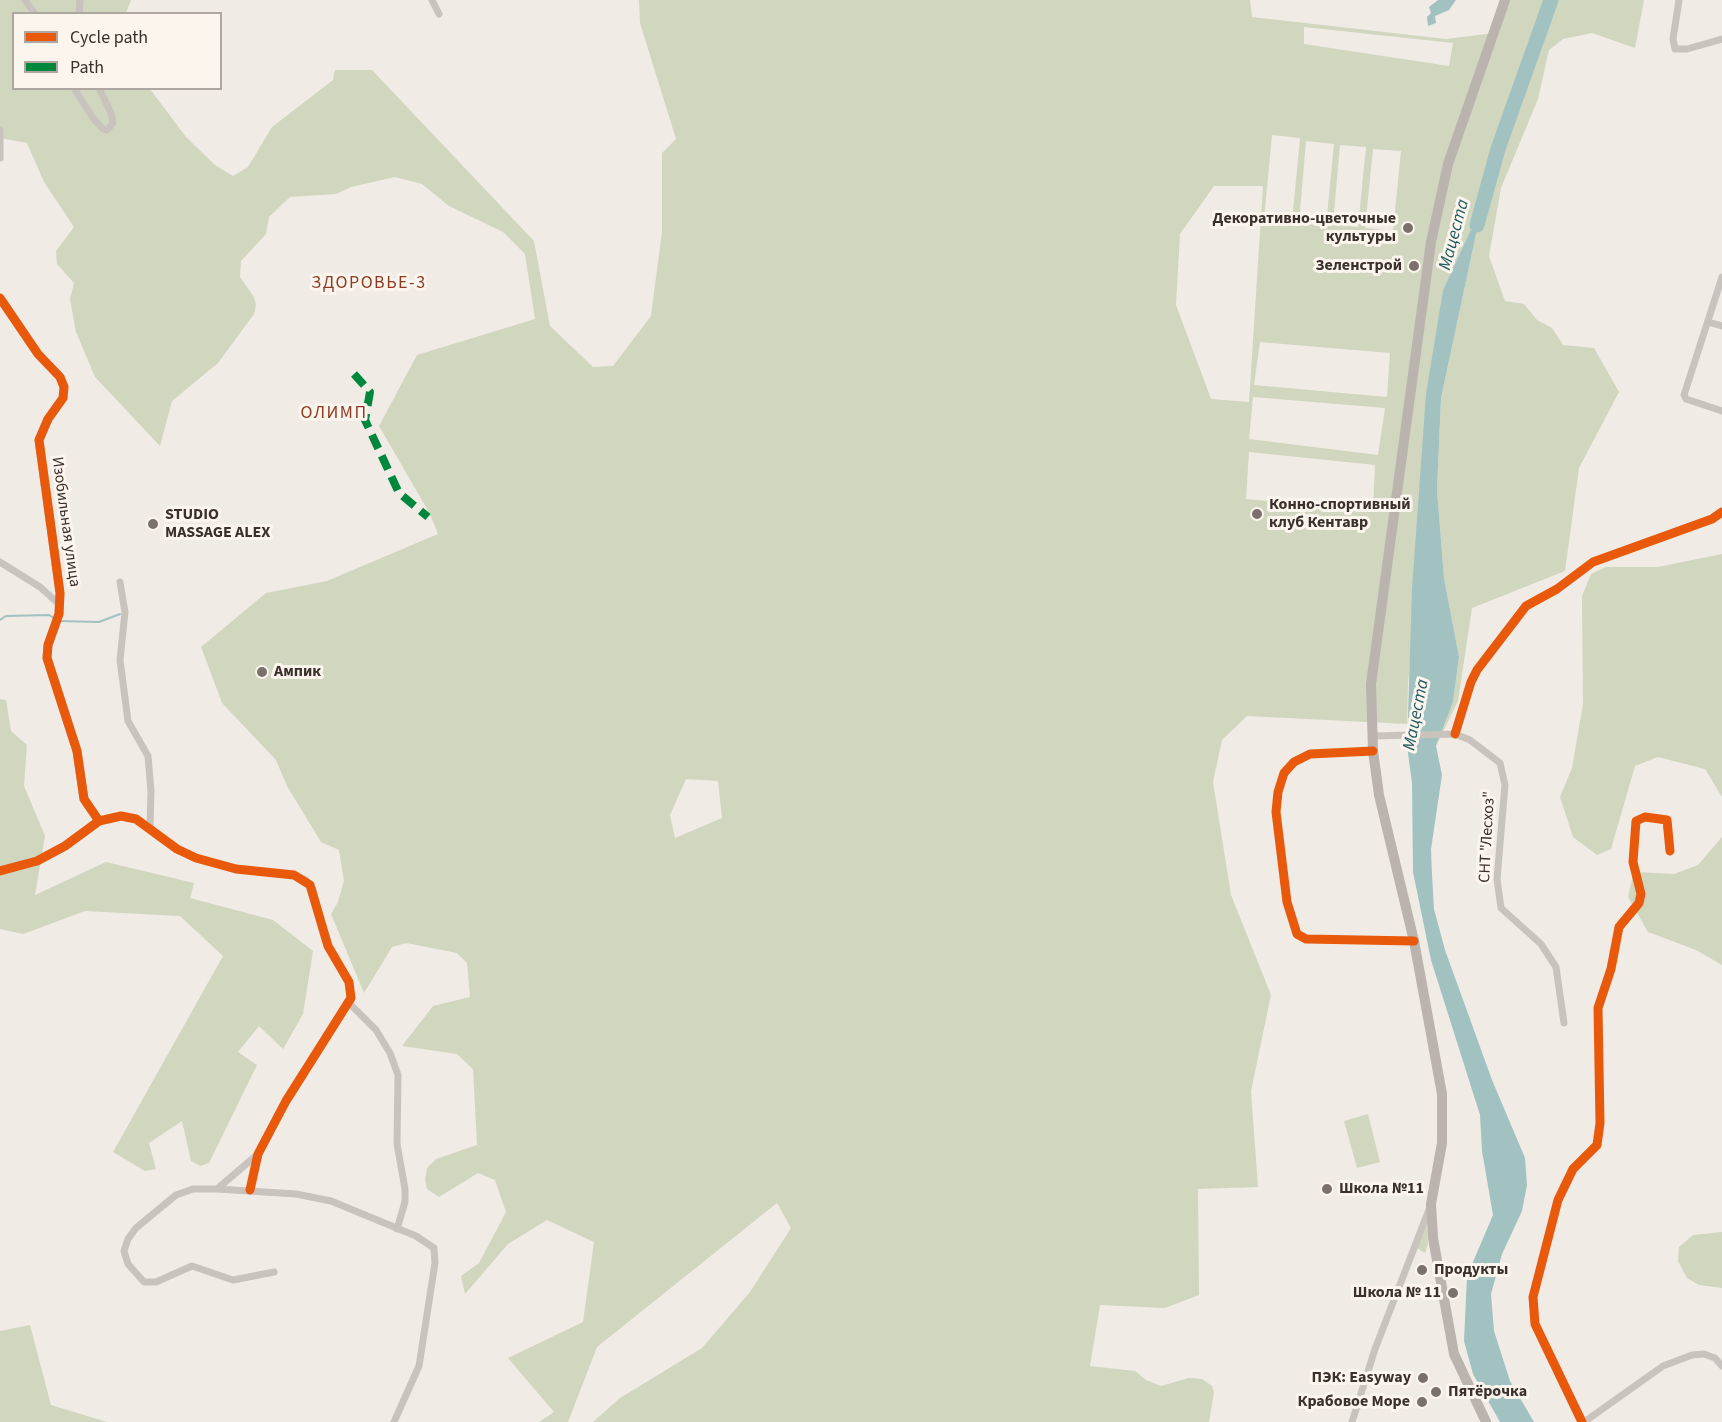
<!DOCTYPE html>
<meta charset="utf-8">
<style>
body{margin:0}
#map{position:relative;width:1722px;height:1422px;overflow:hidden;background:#f0ebe5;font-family:"Source Sans 3",sans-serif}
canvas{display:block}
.legend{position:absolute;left:12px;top:12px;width:210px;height:78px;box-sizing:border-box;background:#fbf5ee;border:2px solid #aea6a0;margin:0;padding:8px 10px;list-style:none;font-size:18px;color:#3b302b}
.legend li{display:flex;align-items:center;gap:12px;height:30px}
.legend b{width:30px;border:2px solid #aea6a0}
</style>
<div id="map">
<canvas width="1722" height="1422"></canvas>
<ul class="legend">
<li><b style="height:8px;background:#e8590c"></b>Cycle path</li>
<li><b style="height:8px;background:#00873e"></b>Path</li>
</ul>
</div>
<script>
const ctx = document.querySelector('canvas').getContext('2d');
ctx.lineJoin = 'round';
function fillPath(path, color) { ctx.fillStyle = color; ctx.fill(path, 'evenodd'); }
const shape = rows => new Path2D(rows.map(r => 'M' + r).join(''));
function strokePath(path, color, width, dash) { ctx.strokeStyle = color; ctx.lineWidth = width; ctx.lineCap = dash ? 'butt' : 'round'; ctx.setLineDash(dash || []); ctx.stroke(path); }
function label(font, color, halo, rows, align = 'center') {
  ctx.font = font + ' "Source Sans 3",sans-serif'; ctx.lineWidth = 6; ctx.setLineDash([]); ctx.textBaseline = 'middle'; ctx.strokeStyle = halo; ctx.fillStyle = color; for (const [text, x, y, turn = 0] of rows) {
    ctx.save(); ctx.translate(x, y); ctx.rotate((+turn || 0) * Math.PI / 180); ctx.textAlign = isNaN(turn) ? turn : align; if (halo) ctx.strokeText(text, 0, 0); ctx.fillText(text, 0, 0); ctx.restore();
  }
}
fillPath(shape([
 [0,0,131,0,126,13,14,14,14,88,150,89,186,137,215,165,233,176,248,167,272,127,333,80,335,70,372,70,534,241,550,326,593,367,613,366,651,316,662,231,662,153,676,139,640,23,639,0,1250,0,1252,17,1446,39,1494,33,1508,0,1644,0,1635,48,1592,33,1563,39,1549,50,1538,99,1501,188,1489,256,1505,301,1524,304,1537,320,1552,328,1563,345,1594,348,1619,392,1579,468,1565,571,1472,608,1458,701,1436,746,1453,702,1459,657,1444,578,1437,490,1441,398,1481,210,1443,290,1408,684,1407,724,1247,716,1222,740,1213,782,1231,895,1271,995,1251,1091,1258,1187,1198,1189,1199,1295,1165,1308,1100,1305,1090,1366,1135,1371,1146,1380,1161,1386,1189,1378,1202,1379,1212,1386,1214,1392,1209,1422,593,1422,620,1398,702,1348,750,1292,791,1228,777,1203,597,1347,568,1422,539,1422,554,1412,508,1358,583,1322,594,1242,547,1220,508,1244,465,1294,461,1276,479,1263,506,1212,495,1180,478,1173,439,1197,427,1189,425,1179,427,1168,436,1159,477,1145,473,1069,457,1054,402,1046,433,1006,470,997,467,963,457,953,406,943,392,947,364,993,331,914,338,902,344,881,339,850,321,842,287,786,276,760,222,703,201,647,266,593,327,581,438,534,430,514,379,426,417,355,535,319,525,254,503,232,449,206,422,184,395,177,351,187,336,194,290,197,269,217,266,234,241,261,240,277,254,297,256,305,254,314,218,363,172,401,160,446,95,377,76,332,70,299,74,283,57,264,56,251,74,227,44,182,27,143,0,138],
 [1304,27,1453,43,1449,66,1304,44],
 [1272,135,1300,138,1292,222,1264,219],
 [1306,141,1334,144,1326,226,1299,223],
 [1340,145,1366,147,1358,227,1333,224],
 [1373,149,1401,151,1393,231,1365,228],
 [1214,186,1263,186,1249,402,1211,399,1176,305,1180,234],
 [1260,342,1390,353,1387,397,1254,385],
 [1253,397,1385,408,1378,455,1249,439],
 [1249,452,1375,465,1373,510,1246,499],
 [686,779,718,781,722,818,675,838,670,815],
 [1722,554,1722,797,1705,769,1658,757,1635,766,1611,849,1597,855,1573,837,1560,797,1572,768,1583,704,1582,596,1591,574,1606,567,1658,567],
 [0,699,6,700,11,731,27,745,24,786,45,836,35,895,106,862,194,883,190,898,273,920,313,951,303,1014,283,1049,259,1026,238,1052,257,1065,209,1163,200,1166,191,1161,182,1121,149,1143,156,1169,145,1171,113,1152,223,956,180,916,85,911,23,934,0,929],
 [1722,837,1722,965,1696,950,1648,932,1628,897,1634,872,1674,874,1698,865],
 [1368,1114,1380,1162,1357,1168,1344,1121],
 [1427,1225,1428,1244,1425,1253,1417,1248],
 [1722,1232,1722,1288,1699,1285,1687,1278,1678,1261,1679,1247,1693,1235],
 [30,1325,51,1405,107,1422,0,1422,0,1331]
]), '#d1d6bf');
fillPath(shape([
 [1456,0,1449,10,1435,16,1436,23,1428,26,1427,17,1431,13,1429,7,1438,0],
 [1482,206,1441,398,1437,490,1444,578,1459,657,1453,702,1436,746,1442,775,1431,849,1432,875,1434,909,1445,950,1492,1080,1525,1158,1527,1185,1522,1211,1502,1254,1491,1294,1494,1331,1510,1381,1534,1422,1500,1422,1473,1374,1464,1341,1467,1276,1493,1215,1482,1151,1480,1115,1431,960,1413,872,1412,783,1407,746,1412,589,1426,394,1443,290]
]), '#a1c2c1');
strokePath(shape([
 [0,620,6,616,49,615,54,618],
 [59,621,99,622,120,614]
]), '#a1c2c1', 2);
strokePath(shape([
 [1477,225,1498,149,1551,0]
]), '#a1c2c1', 15);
strokePath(shape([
 [25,0,35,14],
 [432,0,439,14],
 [1679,0,1673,39,1675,49,1687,49,1722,39],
 [79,14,80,0],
 [74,88,93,118,103,129,107,130,113,123,111,113,99,88],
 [0,130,0,158],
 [1722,277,1684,395,1686,399,1722,411],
 [0,298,38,354,60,377,64,387,63,398],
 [1708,322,1722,326],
 [0,562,40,587,60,605],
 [120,582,125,612,120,660,128,721,148,756,151,791,150,827],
 [1455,734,1471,682,1477,670,1526,606,1557,589,1593,562,1712,519,1722,512],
 [1372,736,1455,734,1470,740,1500,763,1505,785,1497,879,1501,908,1541,944,1556,967,1564,1023],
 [1373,751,1310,754,1294,762,1284,773,1278,792,1276,812,1287,902,1297,934,1306,939,1414,941],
 [99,821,121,816,136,819,177,849,196,858,236,869,294,875,306,880,313,890,328,946,349,982,351,998,286,1101,258,1154,250,1190],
 [350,1004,376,1030,390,1053,398,1075,397,1144,405,1189,405,1202,397,1229],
 [258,1154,217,1189,193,1189,176,1195,136,1228,128,1239,124,1251,128,1264,144,1282,156,1282,192,1266,233,1280,274,1272],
 [217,1189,296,1194,331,1201,416,1236,434,1248,435,1263,419,1366,394,1422],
 [1352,1422,1375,1349,1430,1207],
 [1582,1422,1535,1324,1533,1297,1558,1200,1573,1169,1597,1145,1600,1123,1598,1008,1611,969,1619,927,1639,903,1641,894,1633,862,1636,821,1645,817,1667,820,1670,851],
 [1584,1422,1663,1366,1692,1355,1704,1354,1715,1358,1722,1366]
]), '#c9c3be', 7);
strokePath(shape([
 [0,871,37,861,65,846,99,821,84,799,77,751,47,658,48,645,59,614,60,593,39,440,48,419,63,398]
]), '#c9c3be', 9);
strokePath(shape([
 [1486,1422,1454,1354,1433,1238,1431,1204,1442,1143,1442,1094,1414,941,1379,795,1373,751,1371,684,1431,242,1448,164,1505,0]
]), '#bab3ae', 10);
strokePath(shape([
 [354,374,370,392,365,420,399,493,428,517]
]), '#00873e', 8, [15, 8]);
strokePath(shape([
 [0,298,38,354,60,377,64,387,63,398,48,419,39,440,60,593,59,614,48,645,47,658,77,751,84,799,99,821],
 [1455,734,1471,682,1477,670,1526,606,1557,589,1593,562,1712,519,1722,512],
 [1373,751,1310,754,1294,762,1284,773,1278,792,1276,812,1287,902,1297,934,1306,939,1414,941],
 [0,871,37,861,65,846,99,821,121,816,136,819,177,849,196,858,236,869,294,875,310,885,328,946,349,982,351,998,286,1101,258,1154,250,1190],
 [1582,1422,1535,1324,1533,1297,1558,1200,1573,1169,1597,1145,1600,1123,1598,1008,1611,969,1619,927,1639,903,1641,894,1633,862,1636,821,1645,817,1667,820,1670,851]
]), '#e8590c', 9);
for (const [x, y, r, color] of [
 [1408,228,6,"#7a716c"],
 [1414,266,6,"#7a716c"],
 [1257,514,6,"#7a716c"],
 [153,524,6,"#7a716c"],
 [262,672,6,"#7a716c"],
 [1327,1189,6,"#7a716c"],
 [1422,1270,6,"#7a716c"],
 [1453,1293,6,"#7a716c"],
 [1423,1378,6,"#7a716c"],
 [1436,1392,6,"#7a716c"],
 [1422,1402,6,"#7a716c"]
]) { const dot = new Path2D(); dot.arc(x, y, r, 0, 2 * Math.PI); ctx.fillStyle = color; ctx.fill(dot); strokePath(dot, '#fbf5ee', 2); }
label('bold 16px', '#3b302b', '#fbf5ee', [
 ["Декоративно-цветочные",1396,219,"right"],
 ["культуры",1396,237,"right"],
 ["Зеленстрой",1402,266,"right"],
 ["Конно-спортивный",1269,505],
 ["клуб Кентавр",1269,523],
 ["STUDIO",165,515],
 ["MASSAGE ALEX",165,533],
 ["Ампик",274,672],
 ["Школа №11",1339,1189],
 ["Продукты",1434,1270],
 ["Школа № 11",1441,1293,"right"],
 ["ПЭК: Easyway",1411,1378,"right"],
 ["Пятёрочка",1448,1392],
 ["Крабовое Море",1410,1402,"right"]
], 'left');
label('16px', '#3b302b', '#fbf5ee', [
 ["Изобильная улица",65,522,82],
 ["СНТ \"Лесхоз\"",1488,837,-87]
]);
label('italic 18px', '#1f5a5e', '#fbf5ee', [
 ["Мацеста",1455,235,-75],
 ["Мацеста",1417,715,-79]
]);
ctx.letterSpacing = '1.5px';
label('18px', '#8c3b22', '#fbf5ee', [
 ["ЗДОРОВЬЕ-3",369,284],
 ["ОЛИМП",334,414]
]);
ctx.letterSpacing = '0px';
</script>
